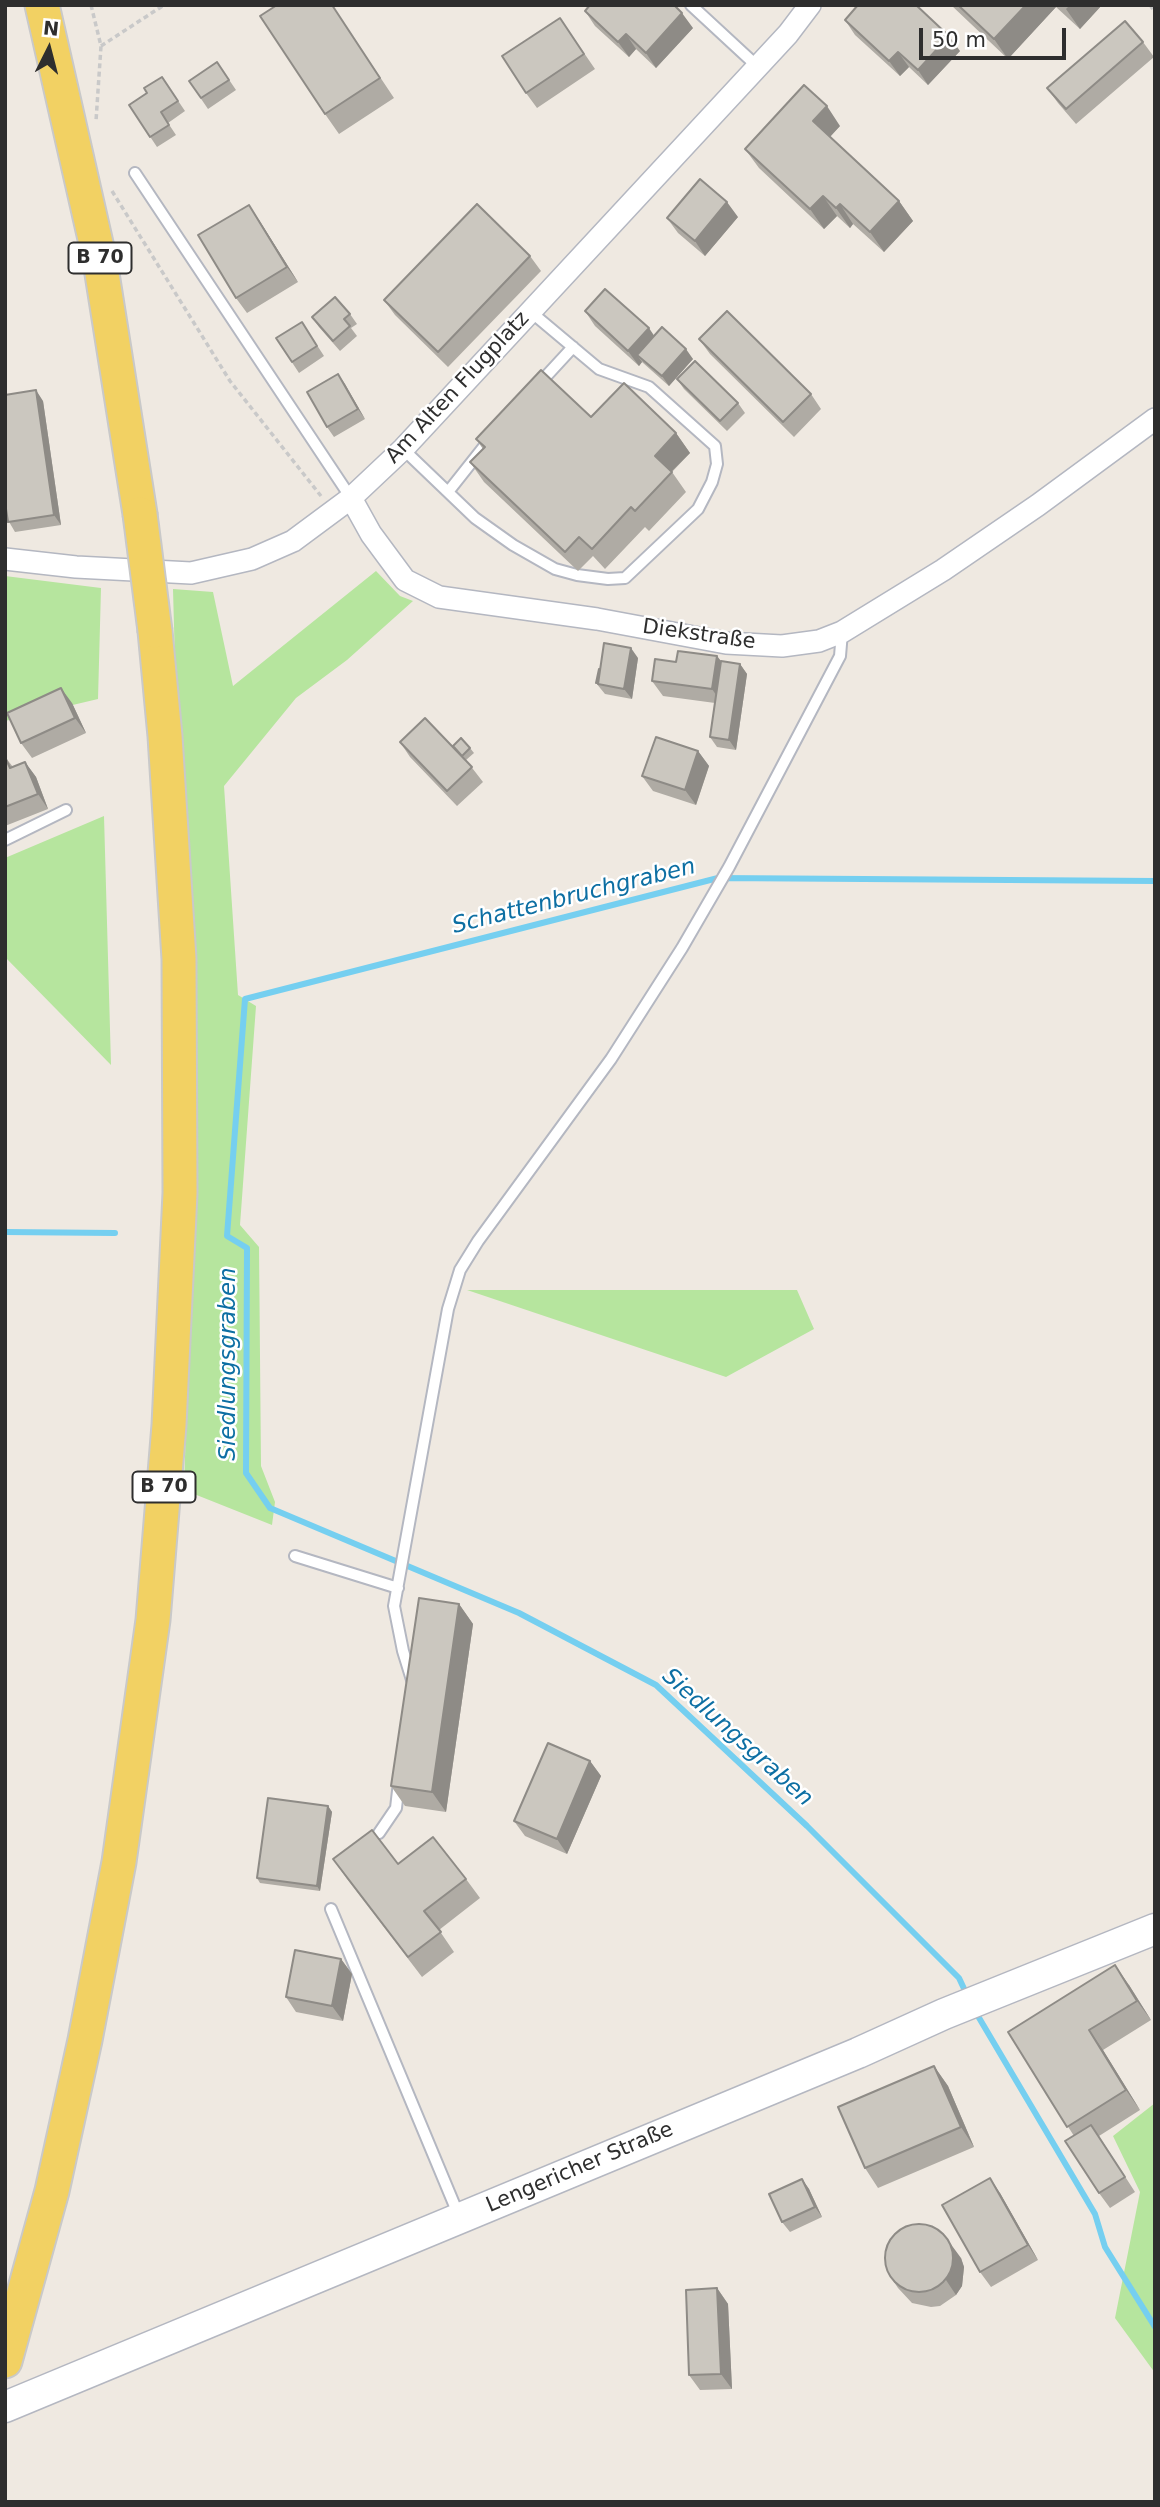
<!DOCTYPE html>
<meta charset="utf-8">
<style>
body{margin:0}
#map{position:relative;width:1160px;height:2507px;overflow:hidden;background:#efe9e1;font-family:"DejaVu Sans",sans-serif}
canvas{display:block}
.frame{position:absolute;inset:0;border:7px solid #2e2e2e;pointer-events:none}
.north{position:absolute;left:14px;top:14px;width:70px;height:70px;-webkit-text-stroke:5px #fff;paint-order:stroke;rotate:6deg;font-size:19px;font-weight:700;line-height:28px;text-align:center;color:#2e2e2e}
.north::after{content:'';display:block;margin:auto;width:24px;height:32px;background:#2e2e2e;clip-path:polygon(50% 0,100% 100%,50% 72%,0 100%)}
.scale{position:absolute;left:919px;top:28px;width:147px;height:32px;box-sizing:border-box;border:4px solid #2e2e2e;border-top:0;padding-left:9px;font-size:21px;line-height:24px;white-space:nowrap;color:#2e2e2e;-webkit-text-stroke:5px #fff;paint-order:stroke}
</style>
<div id="map">
<canvas width="1160" height="2507"></canvas>
<div class="frame"></div>
<div class="north">N</div>
<div class="scale">50 m</div>
</div>
<script>
const ctx = document.querySelector('canvas').getContext('2d');
ctx.lineJoin = 'round';
function fillPath(path, color) { ctx.fillStyle = color; ctx.fill(path, 'evenodd'); }
const shape = rows => new Path2D(rows.map(r => 'M' + r).join(''));
function strokePath(path, color, width, dash) { ctx.strokeStyle = color; ctx.lineWidth = width; ctx.lineCap = dash ? 'butt' : 'round'; ctx.setLineDash(dash || []); ctx.stroke(path); }
function label(font, color, halo, rows, align = 'center') {
  ctx.font = font + ' "DejaVu Sans",sans-serif'; ctx.lineWidth = 5; ctx.setLineDash([]); ctx.textBaseline = 'middle'; ctx.strokeStyle = halo; ctx.fillStyle = color; for (const [text, x, y, turn = 0] of rows) {
    ctx.save(); ctx.translate(x, y); ctx.rotate((+turn || 0) * Math.PI / 180); ctx.textAlign = isNaN(turn) ? turn : align; if (halo) ctx.strokeText(text, 0, 0); ctx.fillText(text, 0, 0); ctx.restore();
  }
}
fillPath(shape([
 [376,571,400,596,413,601,347,660,296,698,224,786,238,995,256,1006,240,1225,259,1247,261,1466,275,1502,272,1525,184,1490,191,1259,173,589,213,592,233,686],
 [5,576,101,588,98,699,5,721],
 [104,816,111,1065,5,957,5,858],
 [467,1290,797,1290,814,1329,726,1377],
 [1155,2103,1155,2373,1115,2318,1140,2192,1113,2136]
]), '#b6e59e');
strokePath(shape([
 [5,1232,115,1233],
 [967,1995,959,1978,807,1826,656,1685,519,1613,270,1508,246,1473,247,1248,227,1236,245,999,718,878,1155,881],
 [975,2011,1095,2214,1105,2247,1155,2327]
]), '#75cff0', 6);
const service = shape([
 [691,5,758,67],
 [135,173,351,498],
 [538,385,573,347],
 [403,449,475,518,513,545,555,569,577,575,608,579,625,578,698,509,712,482,717,464,715,446,649,387,599,369,531,312],
 [448,492,490,439],
 [5,840,66,810],
 [295,1556,398,1588],
 [412,1680,403,1651,394,1606,448,1309,460,1270,478,1241,611,1059,682,948,729,867,840,656,842,632],
 [379,1833,396,1808,399,1782],
 [331,1909,459,2216]
]);
const minor = shape([
 [351,498,371,534,405,580,439,597,597,619,726,643,782,646,819,641,842,632,943,570,1038,505,1155,419],
 [5,559,76,567,191,573,252,559,293,541,351,498,403,449,788,34,810,5]
]);
const secondary = shape([
 [5,2407,858,2053,944,2014,1155,1929]
]);
const primary = shape([
 [42,5,100,261,140,514],
 [5,2361,52,2191,85,2040,119,1862,153,1620,169,1425,180,1193,179,959,165,736,155,631]
]);
strokePath(service, '#b4b7c1', 14);
strokePath(minor, '#b4b7c1', 24);
strokePath(secondary, '#b4b7c1', 33);
strokePath(primary, '#c9c9c9', 37);
strokePath(shape([
 [91,5,101,46,96,121],
 [1150,5,1155,12],
 [101,46,164,5],
 [112,191,230,381,321,496]
]), '#c9c9c9', 3.5, [5, 3.5]);
strokePath(service, '#fff', 10);
strokePath(minor, '#fff', 21);
strokePath(secondary, '#fff', 30);
strokePath(primary, '#f2d163', 33);
const primaryBridge = shape([
 [140,514,155,631]
]);
strokePath(primaryBridge, '#c9c9c9', 37, []);
strokePath(primaryBridge, '#f2d163', 33);
fillPath(shape([
 [332,5,394,98,339,134,325,114],
 [951,5,1102,5,1080,29,1056,7,1008,59],
 [585,11,693,28,656,68,636,49,629,57,595,26],
 [560,18,595,69,537,108,526,93],
 [845,20,960,51,928,85,909,67,900,76,855,35],
 [1143,42,1154,57,1076,124,1058,103,1047,88],
 [217,62,236,90,208,109,189,81],
 [162,77,185,111,168,123,176,135,157,147,129,105,147,93],
 [840,126,830,137,899,201,913,221,884,252,853,224,850,228,837,216,824,229,759,168,745,149],
 [738,217,705,256,678,233,667,218],
 [259,220,298,282,247,313,236,298],
 [530,256,541,271,448,367,395,315,384,300],
 [585,311,654,336,693,359,669,386,642,362,639,366,595,326],
 [350,314,357,324,351,328,357,336,340,351,319,327,312,317],
 [302,322,324,356,299,373,276,338],
 [699,339,811,394,821,409,794,437,710,354],
 [338,374,365,419,334,437,327,427],
 [677,379,738,403,745,413,727,431,684,389],
 [5,395,43,401,61,525,15,532,8,520,5,521],
 [591,417,676,433,690,453,672,472,686,492,649,531,645,527,605,569,593,556,578,571,484,482,470,462,483,449,476,439],
 [717,656,721,661,740,664,747,674,736,750,717,747,710,737,715,703,663,696,652,681,676,662],
 [638,658,632,699,605,694,596,683],
 [72,703,86,733,32,758,21,743],
 [400,742,470,748,474,753,466,760,483,782,457,806,410,757],
 [698,751,709,766,696,805,653,791,642,776],
 [5,757,13,767,25,762,36,777,48,809,5,826],
 [459,1604,473,1624,446,1812,405,1806,391,1786],
 [590,1761,601,1776,567,1854,525,1836,514,1821],
 [328,1806,332,1812,320,1891,260,1883,257,1878],
 [333,1859,398,1864,466,1879,480,1898,439,1930,454,1952,422,1977,347,1879],
 [341,1959,352,1974,343,2021,296,2012,286,1997],
 [1129,1985,1151,2020,1103,2050,1140,2110,1099,2136,1135,2192,1110,2208,1099,2193,1074,2136,1008,2032],
 [934,2066,948,2086,974,2147,878,2188,865,2168],
 [802,2179,809,2189,822,2217,790,2232,782,2222],
 [1000,2193,1038,2260,991,2287,980,2272],
 [961,2258,964,2267,962,2286,956,2295,940,2306,931,2307,912,2303,898,2288,888,2273],
 [717,2288,728,2304,732,2389,700,2390,689,2375]
]), '#afaba4');
fillPath(shape([
 [1026,5,1055,5,1056,7,1008,59,994,39],
 [1070,5,1102,5,1080,29,1066,9],
 [682,13,693,28,656,68,646,53],
 [626,34,636,49,629,57,618,42],
 [949,36,960,51,928,85,918,70],
 [898,52,909,67,900,76,889,61],
 [827,106,840,126,826,141,813,121],
 [823,196,837,216,824,229,810,209],
 [899,201,913,221,884,252,870,232],
 [727,202,738,217,705,256,695,241],
 [840,204,853,224,850,228,836,208],
 [249,205,259,220,298,282,287,267],
 [649,328,659,343,637,355,642,362,639,366,628,351],
 [686,349,693,359,669,386,662,376],
 [338,374,345,384,365,419,358,409],
 [36,390,43,401,61,525,54,515],
 [676,433,690,453,668,475,655,456],
 [631,648,638,658,632,699,624,689],
 [717,656,728,671,723,705,712,689],
 [740,664,747,674,736,750,729,740],
 [61,688,72,703,86,733,75,718],
 [698,751,709,766,696,805,685,790],
 [25,762,36,777,48,809,38,794],
 [459,1604,473,1624,446,1812,432,1792],
 [590,1761,601,1776,567,1854,557,1839],
 [328,1806,332,1812,320,1891,317,1886],
 [341,1959,352,1974,343,2021,332,2006],
 [1115,1965,1129,1985,1151,2020,1137,2001],
 [1089,2030,1103,2050,1140,2110,1126,2090],
 [934,2066,948,2086,974,2147,961,2127],
 [990,2178,1000,2193,1038,2260,1028,2245],
 [802,2179,809,2189,822,2217,815,2207],
 [950,2243,961,2258,964,2267,962,2286,956,2295,946,2280],
 [717,2288,728,2304,732,2389,721,2374]
]), '#8e8b86');
const building = shape([
 [277,5,332,5,380,78,325,114,260,16,277,5],
 [590,5,674,5,682,13,646,53,626,34,618,42,585,11,590,5],
 [858,5,916,5,949,36,918,70,898,52,889,61,845,20,858,5],
 [958,5,1026,5,994,39,958,5],
 [560,18,584,54,526,93,502,56,560,18],
 [1125,21,1143,42,1066,109,1047,88,1125,21],
 [217,62,229,80,201,98,189,81,217,62],
 [162,77,178,101,161,112,169,125,150,137,129,105,147,93,144,88,162,77],
 [804,85,827,106,813,121,899,201,870,232,840,204,836,208,823,196,810,209,745,149,804,85],
 [700,179,727,202,695,241,667,218,700,179],
 [477,204,530,256,438,352,384,300,477,204],
 [249,205,287,267,236,298,198,235,249,205],
 [605,289,649,328,628,351,585,311,605,289],
 [335,297,350,314,344,319,350,326,333,341,312,317,335,297],
 [727,311,811,394,783,422,699,339,727,311],
 [302,322,317,346,292,362,276,338,302,322],
 [662,327,686,349,662,376,637,355,662,327],
 [695,361,738,403,720,421,677,379,695,361],
 [541,370,591,417,624,383,676,433,655,456,672,472,635,511,631,507,592,549,579,537,565,552,470,462,485,447,476,439,541,370],
 [338,374,358,409,327,427,307,392,338,374],
 [36,390,54,515,8,522,6,509,5,509,5,395,36,390],
 [604,643,631,648,624,689,598,684,604,643],
 [678,651,717,656,712,689,652,681,655,659,676,662,678,651],
 [721,661,740,664,729,740,710,737,721,661],
 [599,669,600,669,598,683,596,683,599,669],
 [61,688,75,718,21,743,7,713,61,688],
 [425,718,472,767,447,791,400,742,425,718],
 [656,737,698,751,685,790,642,776,656,737],
 [461,738,470,748,462,756,453,746,461,738],
 [5,757,10,768,25,762,38,794,5,807,5,757],
 [419,1598,459,1604,432,1792,391,1786,419,1598],
 [548,1743,590,1761,557,1839,514,1821,548,1743],
 [268,1798,328,1806,317,1886,257,1878,268,1798],
 [372,1830,398,1864,433,1837,466,1879,424,1911,441,1932,408,1957,333,1859,372,1830],
 [295,1950,341,1959,332,2006,286,1997,295,1950],
 [1115,1965,1137,2001,1089,2030,1126,2090,1067,2127,1008,2032,1115,1965],
 [934,2066,961,2127,865,2168,838,2107,934,2066],
 [1091,2125,1125,2177,1099,2193,1065,2141,1091,2125],
 [990,2178,1028,2245,980,2272,942,2205,990,2178],
 [802,2179,815,2207,782,2222,769,2194,802,2179],
 '885 2258a34 34 0 1 1 68 0a34 34 0 1 1-68 0Z',
 [717,2288,721,2374,689,2375,686,2290,717,2288]
]);
fillPath(building, '#cbc7bf');
strokePath(building, '#8e8b86', 2);
for (const [x, y, w] of [
 [100,258,63],
 [164,1487,63]
]) { const box = new Path2D(); box.roundRect(x - w / 2, y - 15.5, w, 31, 5); ctx.fillStyle = '#fff'; ctx.fill(box); strokePath(box, '#2e2e2e', 2); }
label('bold 19px', '#2e2e2e', null, [
 ["B 70",100,258],
 ["B 70",164,1487]
]);
label('21px', '#2e2e2e', '#fff', [
 ["Am Alten Flugplatz",458,388,-47],
 ["Diekstraße",699,635,8],
 ["Lengericher Straße",580,2168,-23]
]);
label('italic 23px', '#0d6fa3', '#fff', [
 ["Schattenbruchgraben",574,897,-14],
 ["Siedlungsgraben",229,1364,-90],
 ["Siedlungsgraben",737,1738,42]
]);
</script>
